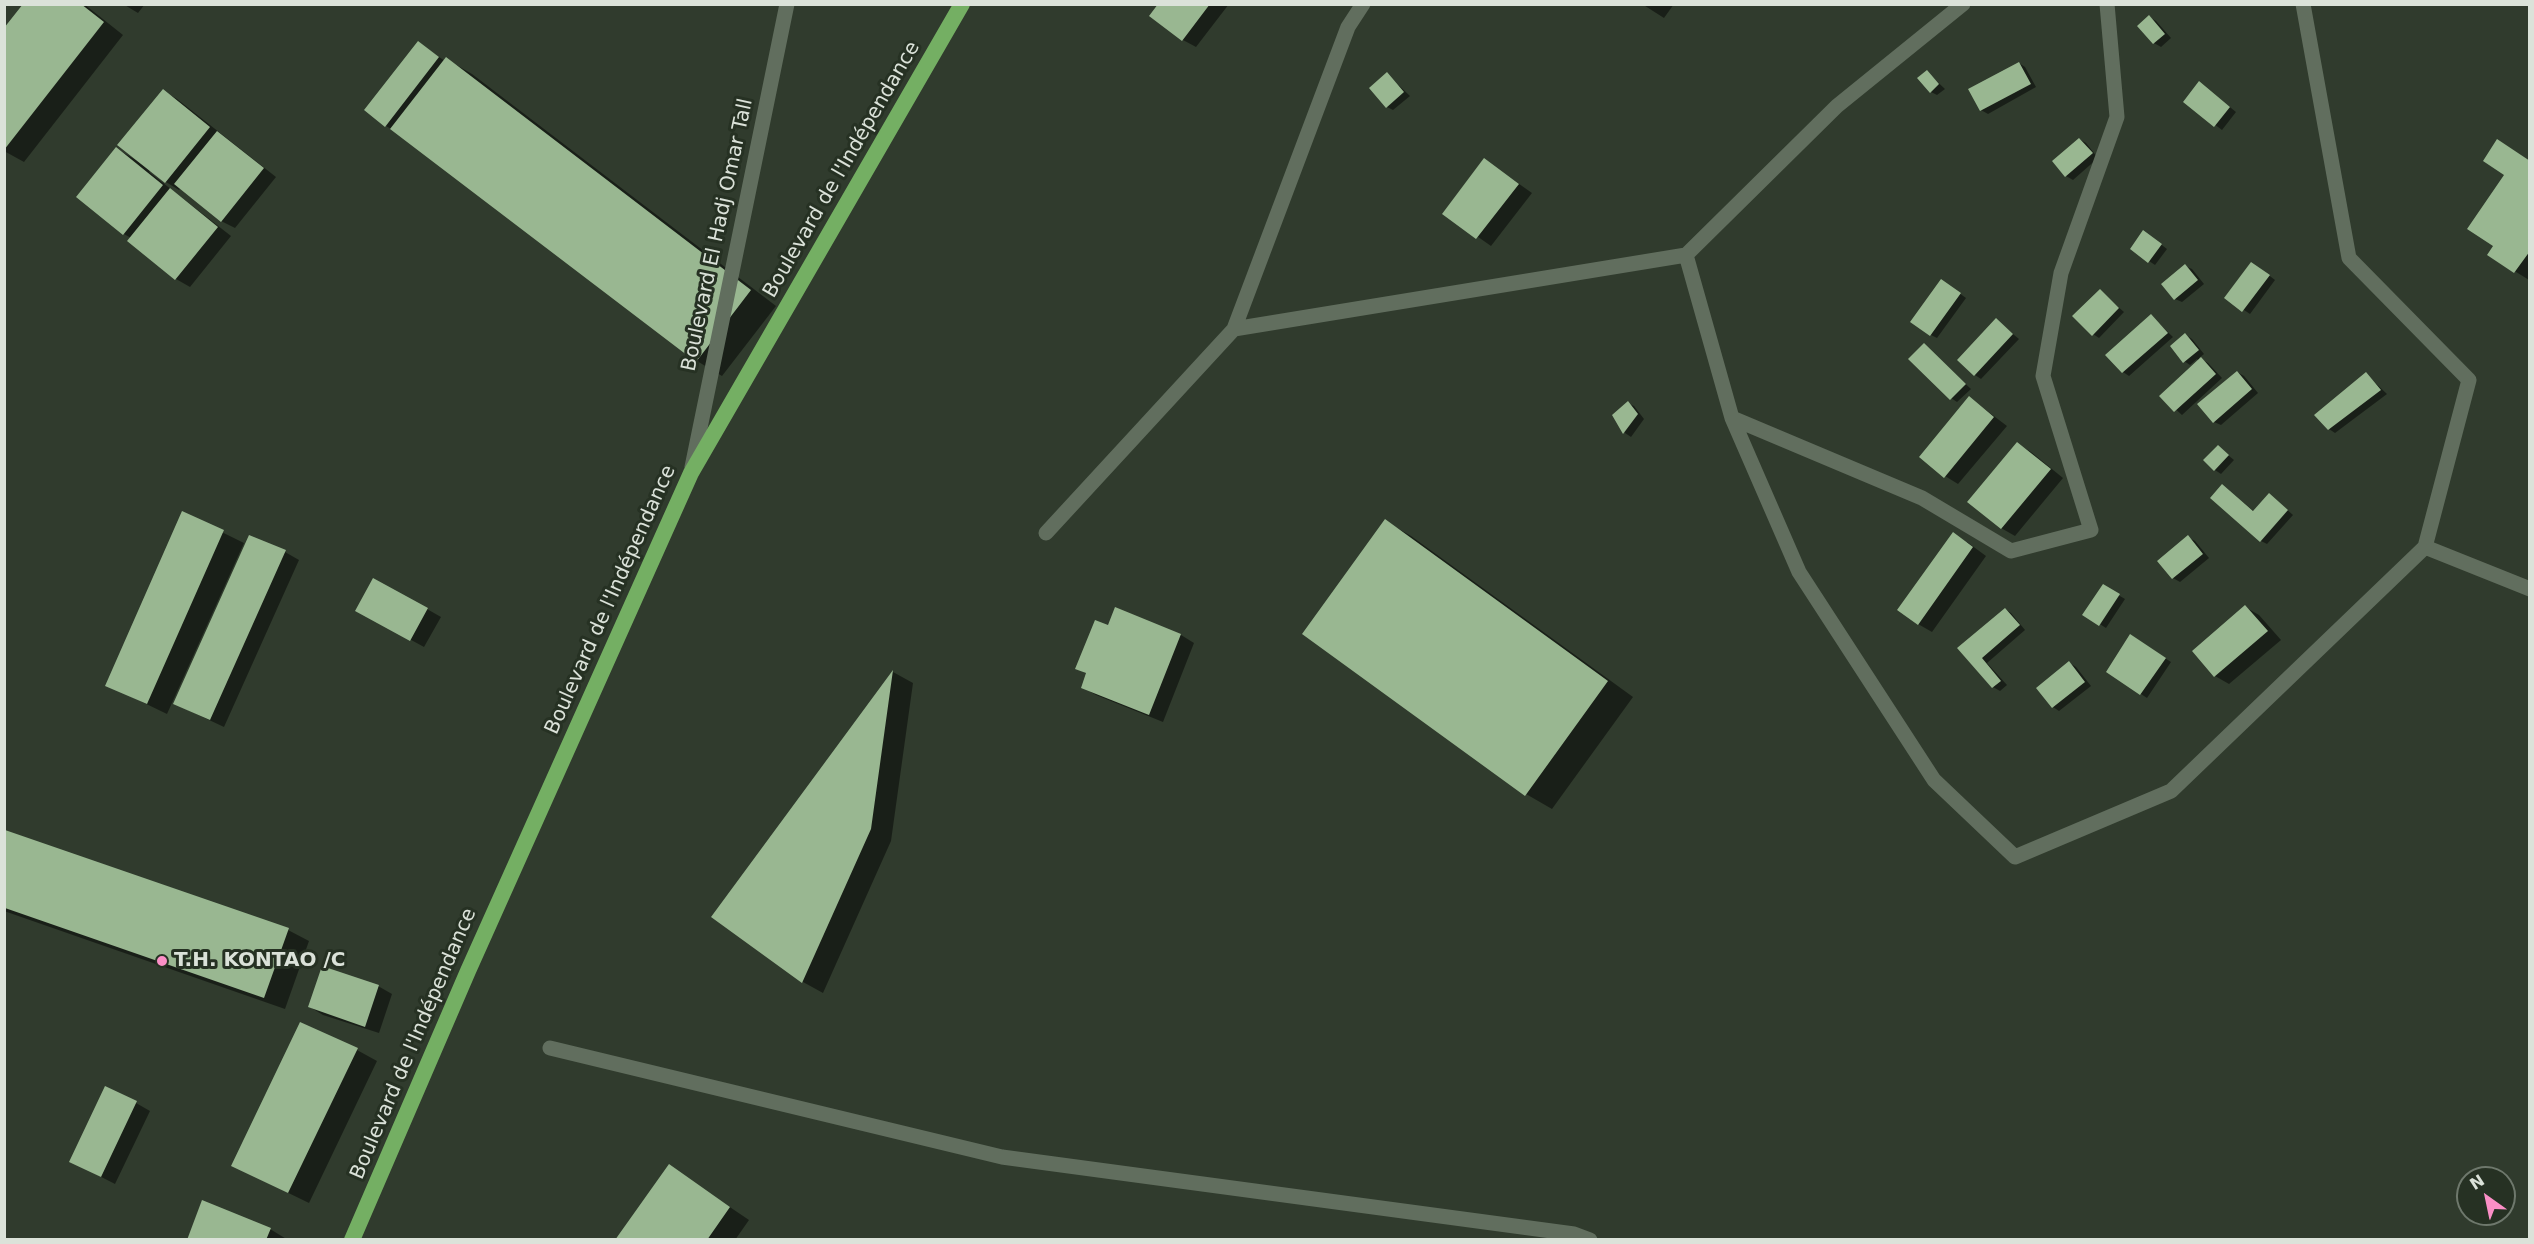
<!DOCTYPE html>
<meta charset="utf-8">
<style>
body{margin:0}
#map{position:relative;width:2534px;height:1244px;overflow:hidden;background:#303b2d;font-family:"DejaVu Sans",sans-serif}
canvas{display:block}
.frame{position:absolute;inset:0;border:6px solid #dbe2d9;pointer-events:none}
.north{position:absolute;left:2456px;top:1166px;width:60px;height:60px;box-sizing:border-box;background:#263123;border:2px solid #6e786c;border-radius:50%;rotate:327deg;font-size:16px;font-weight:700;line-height:24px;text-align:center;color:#dbe2d9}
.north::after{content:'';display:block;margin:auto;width:21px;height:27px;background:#fb8fc6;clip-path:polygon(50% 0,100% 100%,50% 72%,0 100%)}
</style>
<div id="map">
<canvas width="2534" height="1244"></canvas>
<div class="frame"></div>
<div class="north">N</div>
</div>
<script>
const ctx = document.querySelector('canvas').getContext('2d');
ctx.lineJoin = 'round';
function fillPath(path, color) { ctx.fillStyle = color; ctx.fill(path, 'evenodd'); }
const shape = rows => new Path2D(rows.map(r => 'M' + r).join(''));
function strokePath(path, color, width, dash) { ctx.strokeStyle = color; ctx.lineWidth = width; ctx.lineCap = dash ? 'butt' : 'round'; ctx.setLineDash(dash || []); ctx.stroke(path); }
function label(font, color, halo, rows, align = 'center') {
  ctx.font = font + ' "DejaVu Sans",sans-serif'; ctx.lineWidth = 6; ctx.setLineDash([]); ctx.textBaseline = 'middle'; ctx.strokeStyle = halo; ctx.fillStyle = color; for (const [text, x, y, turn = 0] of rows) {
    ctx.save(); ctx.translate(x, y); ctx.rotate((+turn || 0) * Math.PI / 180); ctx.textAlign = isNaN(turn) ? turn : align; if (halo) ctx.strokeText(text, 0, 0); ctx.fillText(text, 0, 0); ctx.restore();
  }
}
fillPath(shape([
 [25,4,84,4,123,35,24,162,4,151,4,30],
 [123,4,145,4,138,13],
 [1160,4,1229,4,1196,47,1183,40],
 [1642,4,1674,4,1664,18],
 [2149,17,2156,21,2171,38,2161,47,2154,43,2139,26],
 [418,43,445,61,446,59,472,74,776,306,722,376,697,361,398,133,386,126],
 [2019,63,2025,67,2036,87,1988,114,1981,110],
 [1927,72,1945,89,1937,95,1931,92],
 [1387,74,1410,96,1393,110,1387,107],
 [2200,83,2236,112,2222,130,2185,102],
 [163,91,177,99,276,177,235,228,221,221,181,188,179,190,166,182,151,170,149,172,231,236,190,287,176,279,130,241,131,238,124,234,117,149,136,160],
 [2079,139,2086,143,2098,158,2073,180,2066,176,2054,161],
 [1485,160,1532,193,1491,246,1444,213],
 [2530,161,2530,279,2529,280,2489,255],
 [2150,236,2167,249,2155,265,2149,261],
 [2185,266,2192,269,2204,284,2182,302,2175,299],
 [2258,267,2275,280,2250,314,2226,298],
 [1948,285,1966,298,1937,338,1931,335],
 [2100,291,2124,312,2099,338,2093,334],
 [2151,316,2173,337,2129,376,2123,372],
 [1996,320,2019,339,1981,379,1975,375],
 [2186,335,2192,339,2204,354,2199,358,2208,363,2222,378,2182,415,2161,396,2199,361,2197,359,2190,365,2184,361],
 [1924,345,1971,389,1957,402,1951,398],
 [2237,372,2244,376,2258,393,2221,425,2214,422],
 [2366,374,2387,394,2335,433,2329,429],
 [1970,398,2007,426,1958,484,1945,476],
 [1628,403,1634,406,1644,419,1631,437,1625,433,1614,416],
 [2018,444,2031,452,2063,478,2015,536,2001,528],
 [2218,447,2234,460,2221,474,2215,470],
 [2223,486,2255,512,2275,499,2293,515,2267,544,2261,541],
 [183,513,244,543,167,714,107,685],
 [1385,521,1411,536,1633,697,1552,809,1526,794],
 [2188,537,2195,541,2209,558,2180,582,2173,578],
 [1967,542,1986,556,1932,632,1918,624],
 [285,552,299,560,224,727,175,704],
 [2103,586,2125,599,2106,628,2084,614],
 [2245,607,2259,615,2281,640,2229,684,2215,676],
 [427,609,441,617,424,647,371,618],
 [1116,609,1181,635,1194,643,1163,722,1096,695,1082,687,1087,674,1077,668,1108,627],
 [2005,609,2011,613,2025,630,1987,663,2007,685,2000,691,1993,687,1959,648],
 [2137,640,2171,662,2147,698,2108,672],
 [2070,663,2076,667,2091,686,2059,711,2053,707],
 [893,672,913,683,891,841,823,993,803,982,713,916],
 [4,831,288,930,309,941,285,1009,4,911],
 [378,986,392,994,379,1033,323,1015,310,1007],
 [357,1050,377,1061,309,1203,233,1166],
 [136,1103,150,1111,115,1184,70,1161],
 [669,1166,749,1220,735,1240,617,1240],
 [270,1229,288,1240,188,1240]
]), '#0007');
fillPath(shape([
 [23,4,81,4,104,22,4,150,4,28],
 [1158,4,1210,4,1182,41,1149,16],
 [2149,15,2165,34,2153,44,2137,26],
 [418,41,439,57,385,127,364,110],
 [446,57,751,290,696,362,390,129],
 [2019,62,2031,84,1980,111,1968,89],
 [1927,70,1939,84,1930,93,1917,78],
 [1387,72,1404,92,1386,108,1369,88],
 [2199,81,2230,107,2214,127,2183,102],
 [163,89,210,127,165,183,117,145],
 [217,131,264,168,221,222,174,184],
 [2079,138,2093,153,2065,177,2052,161],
 [2497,139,2530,161,2530,251,2514,273,2487,255,2493,246,2467,229,2504,175,2483,161],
 [116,147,163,185,123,235,76,197],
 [1484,158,1519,184,1476,239,1442,214],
 [170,188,218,227,175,280,127,241],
 [2143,230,2162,244,2148,263,2130,249],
 [2251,262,2270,275,2242,312,2224,298],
 [2185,264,2198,280,2174,300,2161,284],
 [1941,279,1961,293,1930,336,1910,322],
 [2100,289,2119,308,2092,336,2072,316],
 [2151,314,2168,333,2122,373,2105,355],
 [1996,318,2013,334,1974,376,1957,360],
 [2185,333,2199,350,2183,363,2170,346],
 [1924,343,1966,384,1950,400,1908,359],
 [2201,357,2216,374,2174,412,2159,396],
 [2237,371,2252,389,2213,423,2197,404],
 [2366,372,2381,390,2328,430,2314,415],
 [1969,396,1994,417,1944,478,1919,457],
 [1628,401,1638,414,1623,434,1612,415],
 [2017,442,2051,469,2001,529,1967,502],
 [2218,445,2229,455,2214,471,2203,460],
 [2222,484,2253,511,2269,493,2288,510,2260,542,2210,498],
 [182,511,224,530,147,704,105,686],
 [1385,519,1608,681,1525,796,1302,634],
 [1953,532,1973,547,1918,625,1897,610],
 [249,535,286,550,210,720,173,704],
 [2188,535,2203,554,2172,579,2157,561],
 [373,578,428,608,410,641,355,611],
 [2103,584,2120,594,2099,626,2082,615],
 [2245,605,2268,631,2214,677,2192,651],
 [1115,607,1181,634,1149,715,1081,688,1086,673,1075,669,1095,620,1108,625],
 [2005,608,2020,625,1982,658,2001,681,1992,688,1957,648],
 [2130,634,2166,658,2140,695,2106,672],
 [2069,661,2085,682,2052,708,2036,688],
 [893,670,871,829,802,983,711,917],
 [5,830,289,928,264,998,5,908],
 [322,966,379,985,365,1027,308,1007],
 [300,1022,358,1048,288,1193,231,1166],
 [105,1086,137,1101,101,1177,69,1162],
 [669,1164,730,1207,707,1240,615,1240],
 [202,1200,271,1228,266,1240,187,1240]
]), '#99b791');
strokePath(shape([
 [1963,4,1837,106,1686,255,1732,418,1922,498,2011,551,2091,530,2043,376,2061,273,2117,117,2107,4],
 [2303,4,2349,258,2469,380,2425,547,2530,589],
 [1234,329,1686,255],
 [1732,418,1799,572,1934,780,2015,857,2171,791,2425,547],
 [1046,533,1234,329,1348,27,1363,4],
 [550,1048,1002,1157,1574,1234,1590,1240]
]), '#616e5e', 15);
strokePath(shape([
 [692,467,787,4]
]), '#616e5e', 15);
strokePath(shape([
 [352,1240,468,971,691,473,962,4]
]), '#74af63', 16);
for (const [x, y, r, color] of [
 [162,961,6,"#fb8fc6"]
]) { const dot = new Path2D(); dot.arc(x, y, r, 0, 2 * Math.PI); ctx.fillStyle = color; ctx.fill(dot); strokePath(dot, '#263123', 2); }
label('20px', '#dbe2d9', '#263123', [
 ["Boulevard de l'Indépendance",842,170,-60],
 ["Boulevard El Hadj Omar Tall",718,235,-78],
 ["Boulevard de l'Indépendance",611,600,-66],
 ["Boulevard de l'Indépendance",414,1044,-67]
]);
label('bold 20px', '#dbe2d9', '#263123', [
 ["T.H. KONTAO /C",174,961]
], 'left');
</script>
